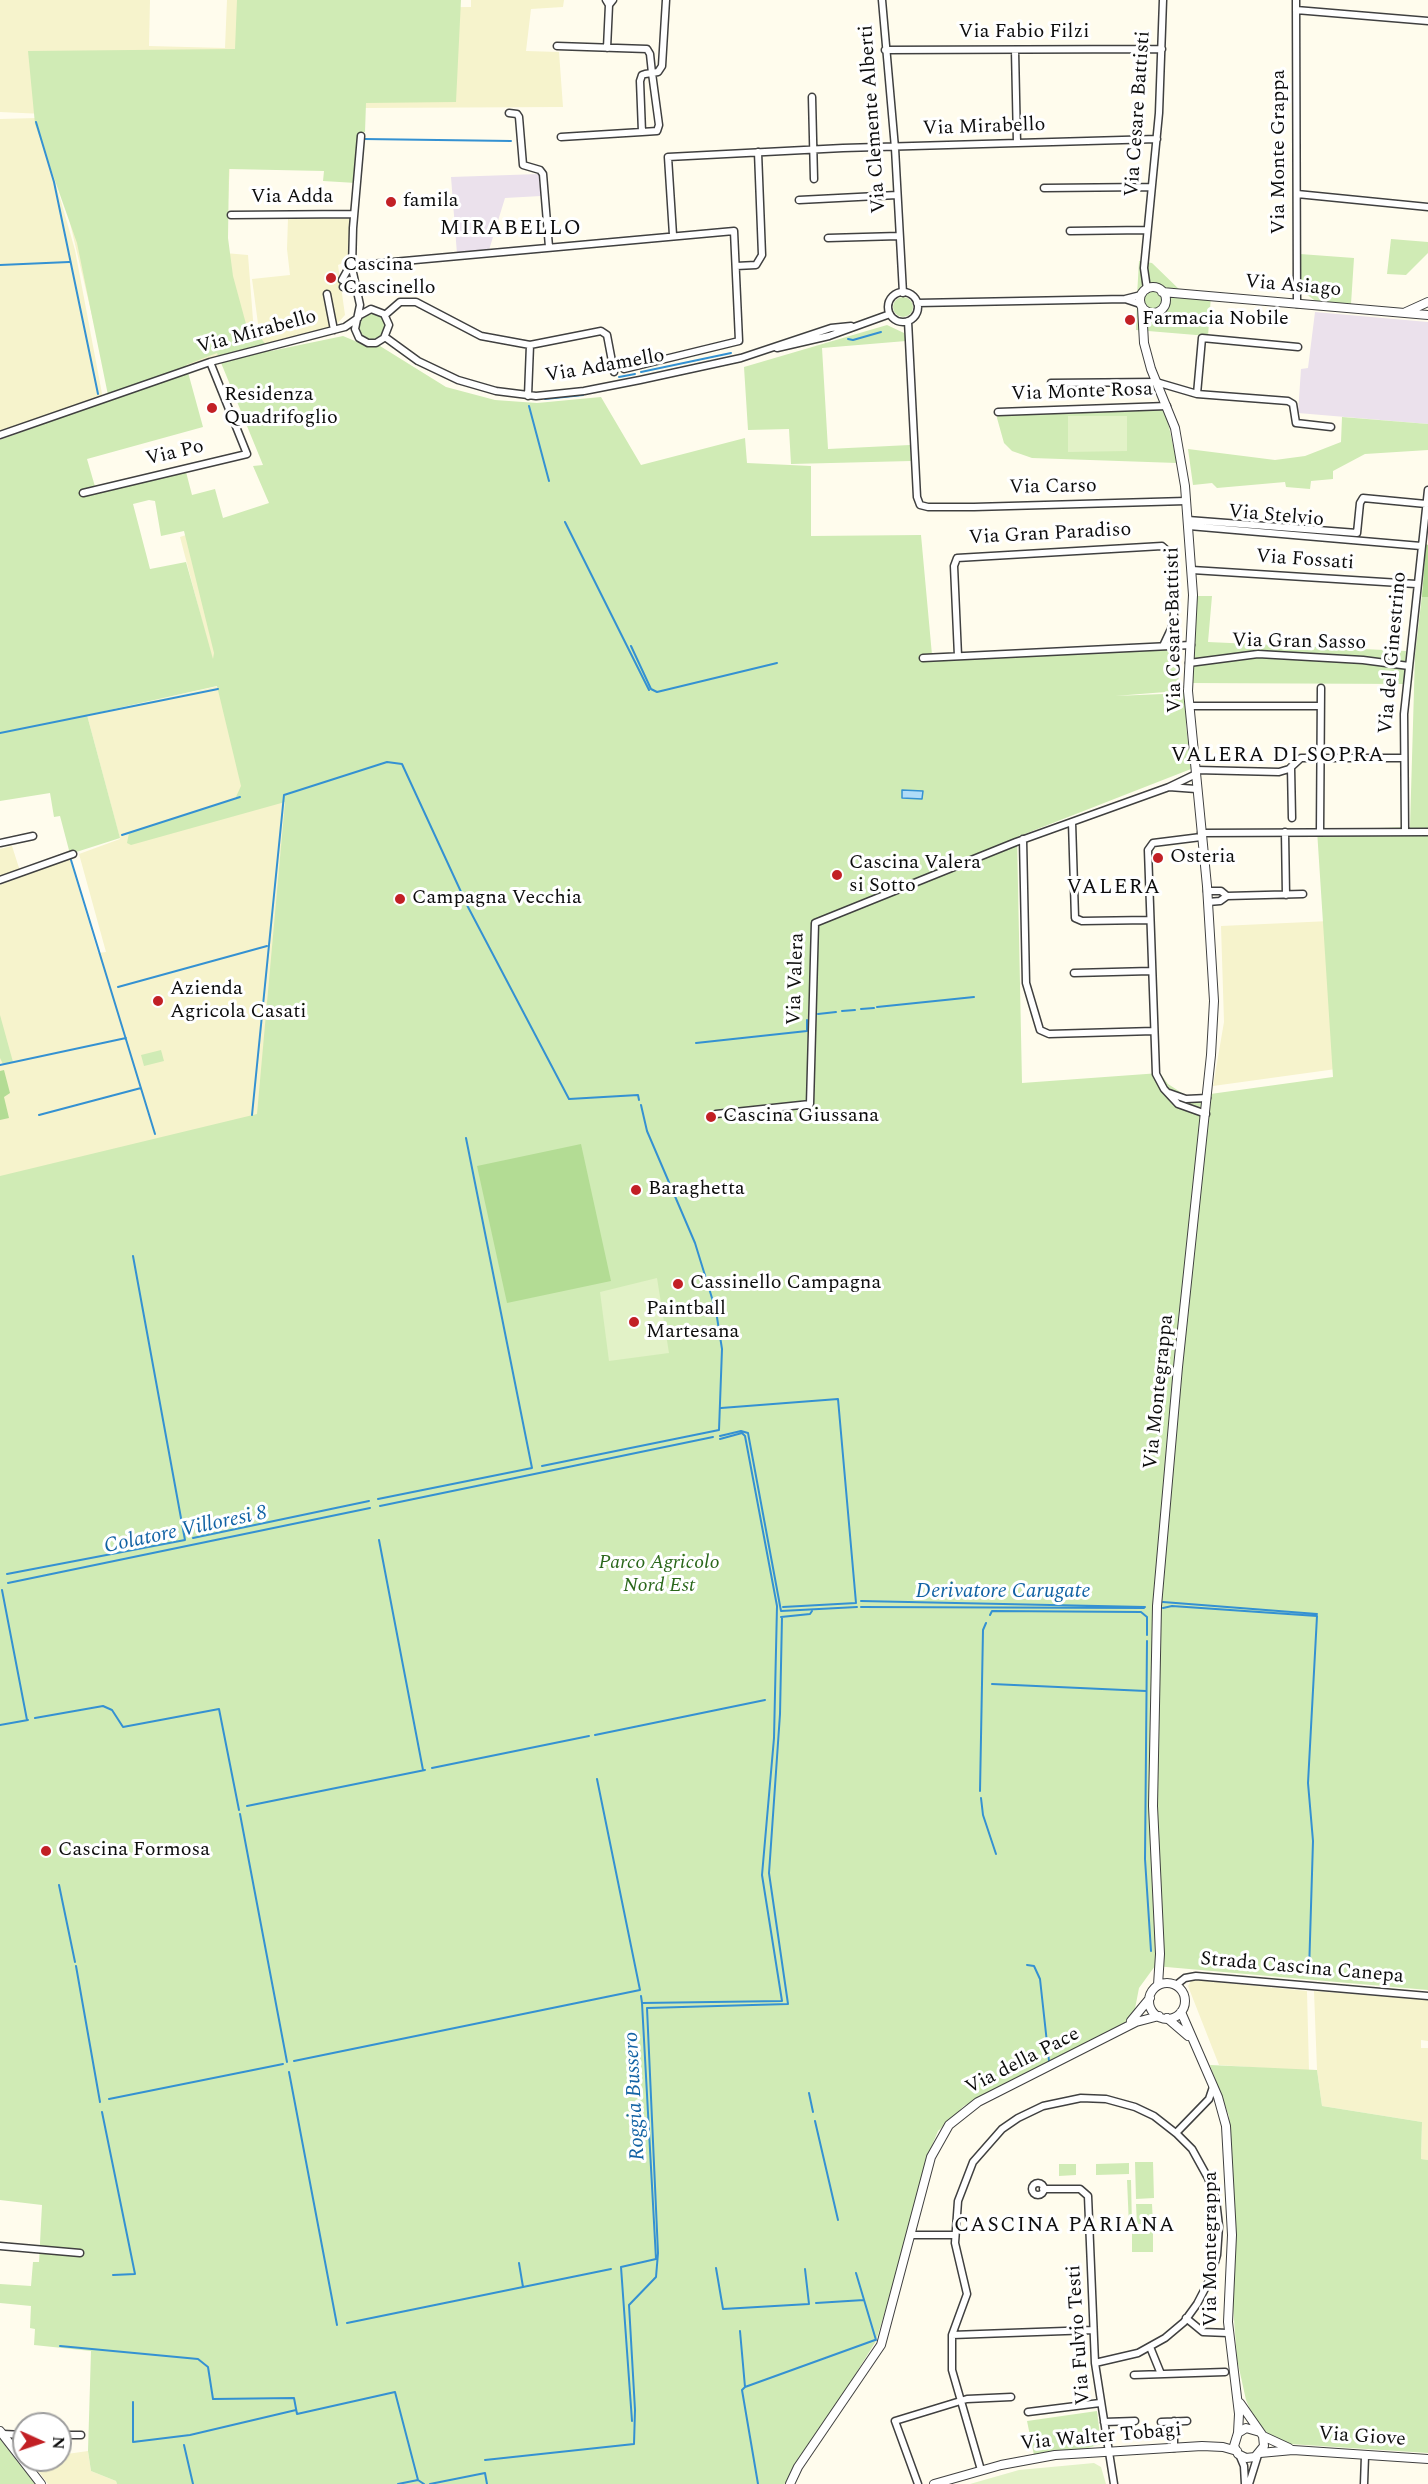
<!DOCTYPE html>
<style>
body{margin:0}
#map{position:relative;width:1428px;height:2484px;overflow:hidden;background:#fffced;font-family:Spectral,serif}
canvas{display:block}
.north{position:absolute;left:12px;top:2412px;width:60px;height:60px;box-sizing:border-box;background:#fff;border:2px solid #9e9e9e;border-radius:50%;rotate:93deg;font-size:16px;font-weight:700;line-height:24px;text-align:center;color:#0d0d0d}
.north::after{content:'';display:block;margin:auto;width:21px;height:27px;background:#c22025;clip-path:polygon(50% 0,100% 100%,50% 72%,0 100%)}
</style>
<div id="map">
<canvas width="1428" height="2484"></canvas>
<div class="north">N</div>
</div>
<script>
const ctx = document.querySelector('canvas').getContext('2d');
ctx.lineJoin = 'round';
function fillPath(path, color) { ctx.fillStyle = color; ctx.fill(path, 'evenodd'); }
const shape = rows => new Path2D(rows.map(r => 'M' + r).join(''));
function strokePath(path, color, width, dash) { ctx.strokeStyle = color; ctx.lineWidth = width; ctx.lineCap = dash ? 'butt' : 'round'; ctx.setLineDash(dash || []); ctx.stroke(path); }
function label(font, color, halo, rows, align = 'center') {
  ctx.font = font + ' Spectral,serif'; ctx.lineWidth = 6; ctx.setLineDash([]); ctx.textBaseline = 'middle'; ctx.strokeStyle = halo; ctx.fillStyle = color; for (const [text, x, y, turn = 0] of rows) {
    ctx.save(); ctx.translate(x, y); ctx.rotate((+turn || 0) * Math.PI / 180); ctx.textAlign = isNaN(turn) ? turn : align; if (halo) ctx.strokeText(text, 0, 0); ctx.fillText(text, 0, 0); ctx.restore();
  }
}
fillPath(shape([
 [539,174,541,196,505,198,489,250,457,254,451,177],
 [1315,312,1428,322,1428,424,1298,413,1301,369,1308,368]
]), '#ebe1ec');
fillPath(shape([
 [0,0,150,0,149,46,225,48,227,0,237,0,237,9,471,7,471,0,564,0,563,7,531,9,526,51,559,52,563,107,361,108,332,169,230,165,225,253,248,255,255,346,110,391,44,114,0,112],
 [37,118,75,250,103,399,0,435,0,119],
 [288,218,351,219,350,260,338,265,345,315,335,326,261,346,252,279,290,275,287,249],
 [276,505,567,1099,0,1577,0,885,70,859,98,953,106,952,79,854,120,839,87,715,219,686,180,537],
 [12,846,20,871,0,878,0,849],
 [1330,921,1428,1248,1336,1069,1213,1086,1224,1022,1221,926],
 [1196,1980,1307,1991,1309,2071,1219,2065,1188,1986,1191,1981],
 [1314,1991,1428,2000,1428,2041,1421,2040,1421,2048,1428,2048,1428,2160,1421,2159,1422,2122,1322,2106,1317,2070],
 [88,2451,91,2471,116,2481,117,2484,48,2484,30,2460,60,2460,60,2455]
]), '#f6f3cc');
fillPath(shape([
 [237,0,461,0,456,102,366,103,365,132,358,134,356,183,323,181,324,171,229,169,228,238,233,276,249,335,259,336,271,351,343,336,367,346,380,346,446,387,495,400,537,403,601,397,641,465,745,438,747,463,811,466,811,536,921,535,932,655,1180,648,1178,691,1115,696,1187,693,1186,725,1191,769,1017,837,1022,1083,1160,1073,1168,1084,1185,1095,1196,1096,1333,1077,1317,830,1410,827,1415,655,1428,544,1428,1990,1155,1966,1139,1988,1133,2019,1110,2034,964,2106,938,2131,928,2155,906,2243,876,2341,822,2428,799,2458,787,2484,117,2484,116,2481,91,2471,88,2451,91,2351,34,2345,35,2329,30,2328,31,2306,0,2303,0,2284,31,2286,33,2262,39,2262,42,2205,0,2200,0,1176,257,1114,285,802,131,845,127,843,129,833,136,830,235,799,241,786,217,686,87,715,120,838,70,854,60,816,54,817,50,793,0,801,0,440,109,400,77,243,35,124,28,51,235,49],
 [217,353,263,465,253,466,269,503,223,518,215,489,192,495,185,468,96,490,87,459,203,427,186,365],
 [149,500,155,501,161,536,184,531,214,653,213,659,186,562,150,569,133,504],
 [1391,239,1428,242,1428,253,1406,275,1387,274],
 [1300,254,1354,258,1351,304,1317,302,1306,294,1300,283],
 [1139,261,1152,263,1184,294,1211,296,1208,336,1136,330,1137,303,1125,299,1137,296],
 '893 307a10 10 0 1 1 20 0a10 10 0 1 1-20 0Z',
 '359 326a13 13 0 1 1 26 0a13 13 0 1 1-26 0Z',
 [887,325,904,333,906,341,822,348,828,449,910,445,911,461,791,464,789,429,748,430,744,367],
 [1165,409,1177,463,1032,458,1012,451,1004,443,997,418,998,412],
 [1342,417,1428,424,1428,450,1365,454,1333,471,1333,479,1311,481,1310,489,1286,487,1285,482,1217,488,1212,483,1193,485,1188,449,1275,460,1305,456,1341,442],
 [1193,596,1212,596,1208,642,1406,651,1404,684,1188,683],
 [0,1015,13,1062,3,1064,0,1058],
 [161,1050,164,1061,144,1066,141,1055],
 [1210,2065,1317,2070,1322,2106,1422,2122,1421,2159,1428,2160,1428,2453,1290,2444,1272,2438,1254,2419,1246,2400,1237,2359,1232,2293,1236,2240,1229,2116],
 [1135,2162,1153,2162,1154,2198,1136,2199],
 [1129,2163,1129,2174,1096,2175,1096,2164],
 [1059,2164,1076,2164,1076,2175,1059,2176],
 [1131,2180,1132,2226,1129,2226,1127,2180],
 [1136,2204,1152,2204,1153,2224,1137,2224],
 [1132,2230,1153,2230,1153,2252,1132,2252],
 [1097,2411,1101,2444,1088,2448,1034,2455,1027,2421],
 [0,2439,35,2484,0,2484]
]), '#d0ebb5');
fillPath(shape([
 [1426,544,1428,545,1428,597,1422,597],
 [4,1070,10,1093,4,1097,9,1118,0,1120,0,1071],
 [581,1144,611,1281,507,1303,477,1166]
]), '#b3dc94');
fillPath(shape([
 [1068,416,1127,416,1127,451,1068,452],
 [657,1278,669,1353,609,1361,600,1292],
 [1094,2463,1101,2467,1106,2484,970,2484,1019,2470]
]), '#e2f2c7');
const water = shape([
 [902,790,923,791,922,799,902,798,902,790]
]);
fillPath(water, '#b0dcf8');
strokePath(water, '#3491d2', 1.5);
strokePath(shape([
 [36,122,54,182,98,394],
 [364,139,511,141],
 [0,265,69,262],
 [848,339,853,340,881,332],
 [641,372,731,353],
 [619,377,635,374],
 [545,399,583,395],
 [529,406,549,481],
 [565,522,649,690],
 [631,646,651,689,657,692,777,663],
 [0,733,218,689],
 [122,835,240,797],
 [71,860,155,1134],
 [118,987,267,946],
 [877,1007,974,997],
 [861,1009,874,1008],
 [842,1011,855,1010],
 [818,1014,836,1012],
 [696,1043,807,1031,807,1020],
 [0,1065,126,1038],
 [641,1105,647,1131,695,1243,716,1311,722,1349,719,1430],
 [39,1115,141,1088],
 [252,1115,284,795,387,762,402,764,468,907,569,1099,638,1095,639,1100],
 [721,1408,838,1399,856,1603],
 [720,1436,741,1431,748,1433,781,1611],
 [542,1466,719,1430],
 [378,1499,532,1468,466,1138],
 [380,1506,713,1437],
 [193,1538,369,1501],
 [379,1540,423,1770],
 [7,1574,185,1540,133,1256],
 [8,1583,370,1508],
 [2,1590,27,1720],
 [861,1601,1145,1607],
 [1163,1602,1317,1614],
 [783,1607,856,1603],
 [861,1607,1144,1608],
 [1163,1608,1172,1606,1317,1616,1308,1783,1313,1841,1309,1972],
 [781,1611,857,1607],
 [990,1615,992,1611,1141,1612,1147,1617,1147,1635],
 [781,1617,810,1614,812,1611],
 [1147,1641,1145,1859,1151,1951],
 [992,1684,1146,1691],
 [35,1718,103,1706,112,1710,123,1727,219,1709,239,1810],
 [0,1725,28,1720],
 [595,1735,765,1700],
 [432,1768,589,1736],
 [980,1791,983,1630,986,1623],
 [981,1798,983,1815,996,1854],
 [247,1806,425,1770],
 [240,1814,287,2062],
 [59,1885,75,1962],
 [1027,1965,1034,1966,1040,1979,1049,2061],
 [76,1966,100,2102],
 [641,1996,642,2003],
 [294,2061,640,1990,597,1779],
 [289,2072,337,2325],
 [809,2093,813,2112],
 [109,2099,283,2064],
 [102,2112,135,2274,113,2275],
 [815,2121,838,2220],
 [519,2263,523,2287],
 [716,2268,723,2309,809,2304,805,2269],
 [856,2273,876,2340],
 [816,2303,864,2300],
 [347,2323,611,2269],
 [740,2331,745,2387],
 [60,2346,198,2359,208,2367,213,2399,294,2398,297,2414,395,2392,418,2480],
 [133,2402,133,2442,190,2435,296,2410],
 [632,2421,621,2267,656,2259,642,2003,782,2001,762,1875,774,1738,777,1606,745,1436,742,1433,720,1439],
 [184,2445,193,2484],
 [485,2460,634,2444,635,2410,629,2305,656,2277,658,2253,647,2008,788,2004,769,1873,780,1714,782,1617],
 [398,2484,418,2480,424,2484],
 [430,2484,485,2473,487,2484],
 [758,2484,742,2390,745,2387,875,2340]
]), '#3491d2', 2);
const minor = shape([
 [606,0,609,5,613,0],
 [882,0,895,148,903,293],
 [1296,0,1297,304],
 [1296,10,1428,21],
 [557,46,647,49,650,54,652,73,659,125,657,131,642,132,640,81,642,75,645,74,652,73,658,72,662,66,666,0],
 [607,48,609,5],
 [885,50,1162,49],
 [1015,50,1017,143],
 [812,97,814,179],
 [509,113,517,114,519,117,523,165,540,170,543,174,549,247],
 [561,137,642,132],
 [1044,188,1150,187],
 [1297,194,1428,207],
 [799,200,897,195],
 [231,215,354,214],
 [1070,231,1146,230],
 [673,235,668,157,843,148,1157,139],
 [828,238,899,236],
 [736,266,756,265,762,255,758,152],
 [342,280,347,271,360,265,734,231,739,341,624,369],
 [343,287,356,284],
 [1147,289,1144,268,1159,113,1163,0],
 '888 307a15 15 0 1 1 30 0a15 15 0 1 1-30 0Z',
 [327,294,334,330],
 [1125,299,1140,304],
 [917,303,1125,299,1141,295],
 [360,315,371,309,384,314,389,325,384,338,376,343,368,343,359,338,355,329,360,305,352,268,353,228,361,136],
 [385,315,400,302,416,302,481,336,530,345,601,331,607,335,614,372],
 [908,321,917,497,920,505,928,507,974,507,1186,501],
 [385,337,418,361,458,380,496,391,536,396,584,391,640,380,741,358,831,328,851,326],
 [777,348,829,336,890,314],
 [1051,383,1156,382,1197,394,1288,401,1293,404,1296,423,1331,427],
 [1197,394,1202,338,1298,347],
 [528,396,530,345],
 [998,412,1167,406],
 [0,435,210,362,345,327,358,318],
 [83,493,247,454,210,362],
 [1188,520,1357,533,1360,503,1363,498,1426,504],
 [1189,526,1421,546],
 [1192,570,1416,584],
 [958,656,954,566,957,558,1162,546,1171,554,1174,614,1172,627,1163,646],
 [923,658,1191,645],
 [1189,663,1258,654,1363,660,1409,666],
 [1190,706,1320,706],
 [1291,767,1292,818],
 [1196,770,1279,772,1289,769,1301,758,1402,758],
 [1169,787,1196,789],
 [1072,822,1075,918,1082,921,1149,920],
 [1405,831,1404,714,1428,490],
 [1285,832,1286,895],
 [1320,832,1321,688],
 [1201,833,1428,832],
 [1201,837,1153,843,1148,850,1156,1074,1164,1089,1178,1104,1206,1114],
 [1023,839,1026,983,1040,1030,1049,1034,1154,1031],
 [0,843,33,836],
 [0,880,73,854],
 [1207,891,1221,891,1227,896,1220,901,1208,902],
 [1227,896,1303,894],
 [1074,973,1151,971],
 [1169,1093,1186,1099,1207,1098],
 [716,1114,810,1104,815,923,1016,842,1169,787,1196,774],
 [1176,1985,1185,1978,1196,1976,1428,1996],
 [1176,2133,1209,2099,1213,2087],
 '1032 2189a6 6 0 1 1 12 0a6 6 0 1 1-12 0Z',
 [1043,2189,1080,2189,1088,2196,1095,2363,1114,2484],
 [911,2235,955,2235],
 [0,2246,80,2253],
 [1186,2318,1203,2332,1228,2333],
 [952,2335,1093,2330],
 [1150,2347,1161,2374],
 [1134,2375,1225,2372],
 [1028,2412,1100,2403],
 [1174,2421,1174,2448],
 [1104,2422,1135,2421],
 [1161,2422,1187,2421],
 [3,2434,24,2435],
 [60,2435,81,2435],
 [1239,2454,1244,2466,1245,2484],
 [981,2470,952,2370,952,2335,967,2294,955,2243,958,2201,973,2162,1002,2129,1018,2118,1043,2106,1081,2098,1106,2099,1135,2107,1154,2116,1177,2134,1192,2149,1208,2178,1216,2200,1219,2226,1217,2255,1210,2279,1197,2304,1184,2322,1165,2338,1138,2353,1095,2363],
 [918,2484,895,2421,967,2399,1011,2397],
 [1249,2484,1258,2455],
 [1364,2484,1365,2456]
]);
const tertiary = shape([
 '1140 300a13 13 0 1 1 26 0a13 13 0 1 1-26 0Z',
 [1162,292,1428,315],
 [1142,307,1144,343,1151,369,1175,428,1185,486,1193,595,1188,691,1207,886,1214,1001,1211,1055,1178,1367,1157,1606,1153,1806,1160,1954,1158,1985],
 [1406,312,1428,302],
 '1149 2001a18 18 0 1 1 36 0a18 18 0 1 1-36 0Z',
 [1181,2012,1218,2097,1226,2126,1232,2235,1228,2322,1239,2414,1238,2433],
 [1167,2018,1188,2036],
 [1131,2021,1150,1998],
 [1240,2403,1263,2436,1264,2446,1255,2457,1246,2458,1238,2454,1234,2446,1238,2433,1246,2428,1260,2432],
 [0,2431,41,2484],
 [1263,2436,1289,2448],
 [1260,2453,1293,2450,1428,2459],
 [790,2484,798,2467,881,2345,931,2157,949,2125,978,2102,1136,2022,1159,2016],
 [934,2484,1001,2465,1055,2455,1202,2446,1223,2447,1237,2451]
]);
strokePath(minor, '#404040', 9);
strokePath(tertiary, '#404040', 10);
strokePath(minor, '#fff', 6);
strokePath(tertiary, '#fff', 8);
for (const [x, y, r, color] of [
 [391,202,6,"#c22025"],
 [331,278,6,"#c22025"],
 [1130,320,6,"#c22025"],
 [212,408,6,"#c22025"],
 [1158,858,6,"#c22025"],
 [837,875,6,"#c22025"],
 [400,899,6,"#c22025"],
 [158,1001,6,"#c22025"],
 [711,1117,6,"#c22025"],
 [636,1190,6,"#c22025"],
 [678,1284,6,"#c22025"],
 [634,1322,6,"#c22025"],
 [46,1851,6,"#c22025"]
]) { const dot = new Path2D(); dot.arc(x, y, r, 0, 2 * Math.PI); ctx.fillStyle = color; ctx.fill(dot); strokePath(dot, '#fff', 2); }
label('20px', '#0d0d0d', '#fff', [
 ["Via Fabio Filzi",1024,33],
 ["Via Cesare Battisti",1139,114,-86],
 ["Via Clemente Alberti",874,119,-94],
 ["Via Mirabello",984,128,-2],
 ["Via Monte Grappa",1280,152,-90],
 ["Via Adda",292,198],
 ["Via Asiago",1293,287,5],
 ["Via Mirabello",257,333,-15],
 ["Via Adamello",605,367,-10],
 ["Via Monte Rosa",1082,393,-2],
 ["Via Po",175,454,-13],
 ["Via Carso",1053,488,-1],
 ["Via Stelvio",1276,517,5],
 ["Via Gran Paradiso",1050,535,-3],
 ["Via Fossati",1305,561,4],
 ["Via Cesare Battisti",1175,630,-91],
 ["Via Gran Sasso",1299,643,1],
 ["Via del Ginestrino",1394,653,-85],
 ["Via Valera",797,979,-88],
 ["Via Montegrappa",1160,1392,-84],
 ["Strada Cascina Canepa",1302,1969,5],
 ["Via della Pace",1023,2062,-27],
 ["Via Montegrappa",1212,2249,-90],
 ["Via Fulvio Testi",1080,2335,-94],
 ["Via Walter Tobagi",1101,2438,-5],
 ["Via Giove",1362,2438,4]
]);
label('20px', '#0d0d0d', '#fff', [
 ["famila",403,202],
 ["Cascina",343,266],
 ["Cascinello",343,289],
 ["Farmacia Nobile",1142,320],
 ["Residenza",224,396],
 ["Quadrifoglio",224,419],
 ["Osteria",1170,858],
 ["Cascina Valera",849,864],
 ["si Sotto",849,887],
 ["Campagna Vecchia",412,899],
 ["Azienda",170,990],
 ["Agricola Casati",170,1013],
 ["Cascina Giussana",723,1117],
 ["Baraghetta",648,1190],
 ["Cassinello Campagna",690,1284],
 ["Paintball",646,1310],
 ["Martesana",646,1333],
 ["Cascina Formosa",58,1851]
], 'left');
label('italic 20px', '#2a671b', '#fff', [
 ["Parco Agricolo",659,1564],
 ["Nord Est",659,1587]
]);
ctx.letterSpacing = '1.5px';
label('21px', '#0d0d0d', '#fff', [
 ["MIRABELLO",511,230],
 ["VALERA DI SOPRA",1278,757],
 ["VALERA",1114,889],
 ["CASCINA PARIANA",1065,2227]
]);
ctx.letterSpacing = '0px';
label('italic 21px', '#1162a4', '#fff', [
 ["Colatore Villoresi 8",186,1531,-12],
 ["Derivatore Carugate",1003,1593],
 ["Roggia Bussero",636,2096,-93]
]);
</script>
